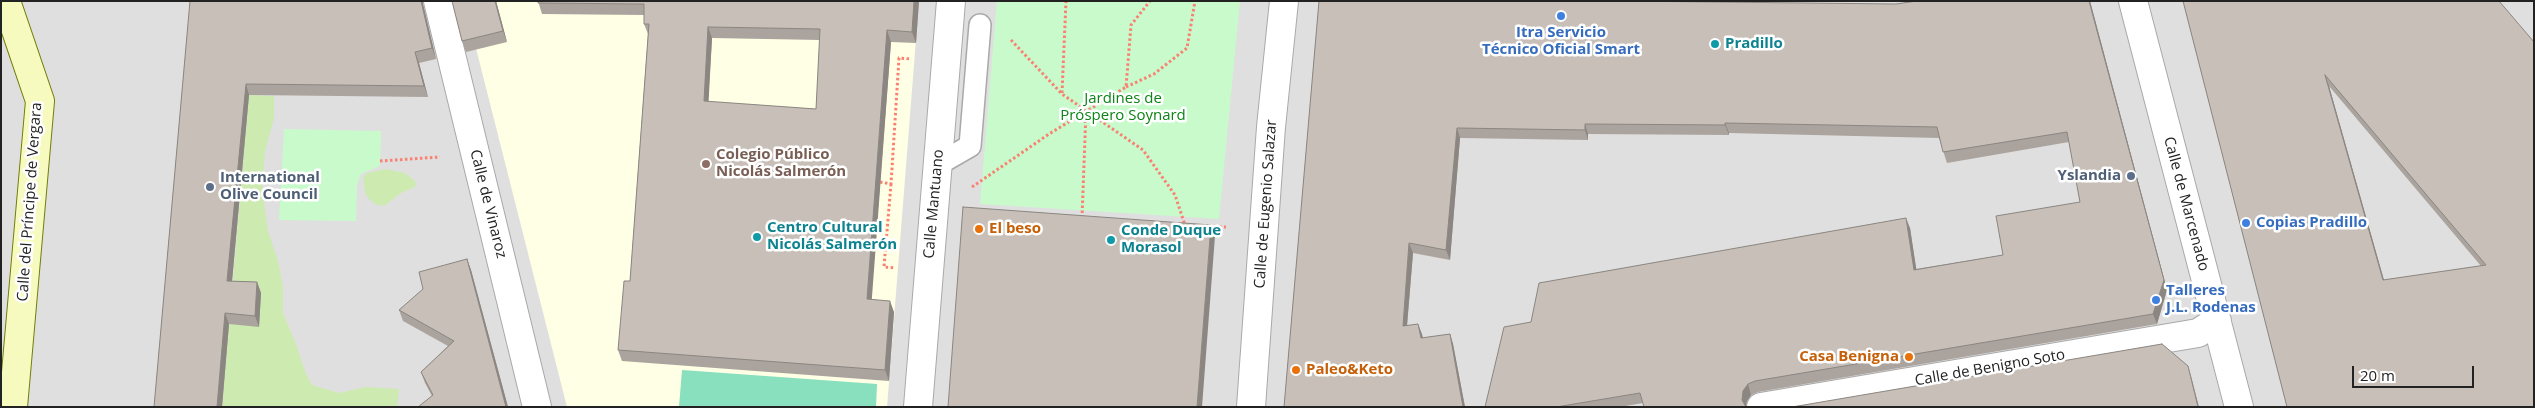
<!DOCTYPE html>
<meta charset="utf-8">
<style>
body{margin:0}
#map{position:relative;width:2535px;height:408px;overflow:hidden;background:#f2efe9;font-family:"Open Sans",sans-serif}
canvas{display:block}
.frame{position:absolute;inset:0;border:2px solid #222;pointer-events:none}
.scale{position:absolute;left:2352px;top:366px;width:122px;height:22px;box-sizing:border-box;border:2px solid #222;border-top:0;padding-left:6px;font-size:15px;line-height:18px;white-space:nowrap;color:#222;-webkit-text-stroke:4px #fff;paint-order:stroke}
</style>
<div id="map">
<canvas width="2535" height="408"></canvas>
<div class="frame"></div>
<div class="scale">20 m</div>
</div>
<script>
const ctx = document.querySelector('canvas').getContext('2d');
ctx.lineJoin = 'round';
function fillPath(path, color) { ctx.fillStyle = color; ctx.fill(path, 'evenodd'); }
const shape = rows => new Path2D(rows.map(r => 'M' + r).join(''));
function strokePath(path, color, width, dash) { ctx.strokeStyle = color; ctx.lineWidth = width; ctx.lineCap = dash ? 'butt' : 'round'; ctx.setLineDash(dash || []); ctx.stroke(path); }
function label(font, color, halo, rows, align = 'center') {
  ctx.font = font + ' "Open Sans",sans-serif'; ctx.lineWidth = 5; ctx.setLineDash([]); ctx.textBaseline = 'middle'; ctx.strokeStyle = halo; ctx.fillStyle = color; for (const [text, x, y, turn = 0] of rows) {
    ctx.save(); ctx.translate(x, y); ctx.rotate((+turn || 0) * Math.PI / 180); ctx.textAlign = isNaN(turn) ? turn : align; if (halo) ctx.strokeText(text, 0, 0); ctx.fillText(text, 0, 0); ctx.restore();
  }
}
fillPath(shape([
 [1,1,2534,1,2534,407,1,407]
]), '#e0dfdf');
fillPath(shape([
 [464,1,919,1,887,407,567,407]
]), '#ffffe5');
fillPath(shape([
 [249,95,274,96,274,118,265,152,262,189,268,231,278,261,283,287,283,313,296,344,306,374,312,385,339,393,366,387,399,389,397,407,222,407],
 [386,169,405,173,416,182,415,187,401,193,384,206,375,204,369,199,365,193,363,178,367,173]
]), '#cdebb0');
fillPath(shape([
 [997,1,1240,1,1219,219,980,204],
 [284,129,381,131,380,166,361,174,357,185,356,221,279,220]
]), '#c8facc');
fillPath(shape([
 [682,370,877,384,876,407,679,407]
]), '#88e0be');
const service = shape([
 [937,165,970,146,980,25]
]);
const minor = shape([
 [438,1,537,407],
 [2133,1,2239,407],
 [918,407,951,1],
 [1251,407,1271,127,1284,1],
 [1761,407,2198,333,2217,321]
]);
const secondary = shape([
 [6,1,40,101,13,407]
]);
strokePath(service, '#a9a9a9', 24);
strokePath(minor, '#a9a9a9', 30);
strokePath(secondary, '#707d05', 30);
strokePath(shape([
 [1011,40,1062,94,1143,150,1175,195,1185,225],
 [1126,87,1154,74,1187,48,1195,1],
 [1062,93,1066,1],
 [380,161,440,157],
 [880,182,891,184,899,58,911,59],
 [891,184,884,267,895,268],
 [972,187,1049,134,1126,87,1131,25,1150,1],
 [1082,218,1086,111],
 [1209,226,1226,227]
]), '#fa8072', 3, [2.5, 2.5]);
strokePath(service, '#fff', 21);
strokePath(minor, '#fff', 28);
strokePath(secondary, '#f7fabf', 28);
fillPath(shape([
 [190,1,423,1,423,4,436,59,419,63,428,97,249,95,232,281,257,282,261,293,259,327,229,324,222,407,154,407],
 [452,1,496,1,507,42,466,52,462,41],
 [538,1,919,1,916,43,891,42,871,299,894,312,889,381,622,361,618,350,630,281,648,34,644,24,644,15,542,14],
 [712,38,820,40,816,109,708,102],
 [1319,1,1896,4,1917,1,2090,1,2167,290,2157,324,1758,392,1751,395,1747,401,1643,403,1620,407,1485,407,1531,322,1910,228,1916,269,2003,255,2080,202,2069,142,1947,163,1939,138,1729,133,1729,135,1588,134,1588,140,1460,138,1450,260,1413,253,1407,326,1418,324,1423,338,1450,334,1453,344,1465,407,1284,407],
 [2183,1,2534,42,2534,407,2287,407],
 [2329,86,2481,266,2384,280],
 [467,259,471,270,508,407,432,396,425,383,421,372,448,346,403,321,399,310]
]), '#aba49e');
fillPath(shape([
 [421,1,423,1,423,4,436,59,432,48],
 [495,1,496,1,507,42,503,31],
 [914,1,919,1,916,43,912,32],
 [2089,1,2090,1,2167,290,2157,324,2153,314],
 [708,27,712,38,708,112,704,101],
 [887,30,891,42,871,310,867,299],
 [415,52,419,63,428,97,424,86],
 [2325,75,2329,86,2387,291,2383,280],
 [246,84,249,95,231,292,227,281],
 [1725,123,1729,133,1729,135,1725,125],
 [1585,124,1588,134,1588,140,1585,130],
 [1457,128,1460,138,1450,260,1446,250],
 [1906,218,1910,228,1918,280,1914,270],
 [1211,225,1215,236,1202,407,1197,407],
 [1409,243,1413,253,1406,337,1403,326],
 [467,259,471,270,508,407,506,407],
 [257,282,261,293,259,327,255,316],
 [890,301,894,312,889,381,885,370],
 [225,313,229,324,222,407,217,407],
 [1418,324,1422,334,1425,348,1421,338],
 [1450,334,1453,344,1465,407,1463,407],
 [2188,366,2191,376,2199,407,2198,407],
 [1748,384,1751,395,1747,401,1746,407,1745,407,1742,400,1743,391]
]), '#8b8681');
const building = shape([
 [190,1,421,1,432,48,415,52,424,86,246,84,227,281,257,282,255,316,225,313,217,407,154,407,190,1],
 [452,1,495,1,503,31,462,41,452,1],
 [538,1,914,1,912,32,887,30,867,299,890,301,885,370,618,350,624,281,630,281,649,24,644,24,644,4,538,3,538,1],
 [708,27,820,29,816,109,704,101,708,27],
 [1319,1,1622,1,1896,4,1917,1,2089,1,2164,280,2153,314,1755,381,1748,384,1743,391,1742,400,1746,407,1644,407,1640,393,1556,407,1485,407,1504,327,1531,322,1539,283,1906,218,1914,270,2003,255,1996,216,2080,202,2067,132,1943,152,1937,127,1725,123,1725,125,1585,124,1585,130,1457,128,1446,250,1409,243,1403,326,1418,324,1421,338,1450,334,1463,407,1284,407,1319,1],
 [2183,1,2499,1,2534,42,2534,407,2287,407,2183,1],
 [2325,75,2486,265,2383,280,2325,75],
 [963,207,1211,225,1197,407,948,407,963,207],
 [467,259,506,407,418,407,433,395,421,372,454,341,399,310,423,289,419,272,467,259],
 [2162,344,2188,366,2198,407,1792,407,2162,344]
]);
fillPath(building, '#c7bfb8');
strokePath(building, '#8b8681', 1);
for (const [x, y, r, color] of [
 [1561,16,5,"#3f7fe0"],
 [1715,44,5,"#0f9aa8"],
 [706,164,5,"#8d6e63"],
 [2131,176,5,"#5c6f8a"],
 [210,187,5,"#5c6f8a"],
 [2246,223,5,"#3f7fe0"],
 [979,229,5,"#e8710a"],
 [757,237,5,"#0f9aa8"],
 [1111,240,5,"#0f9aa8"],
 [2156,300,5,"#3f7fe0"],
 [1909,357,5,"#e8710a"],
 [1296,370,5,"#e8710a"]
]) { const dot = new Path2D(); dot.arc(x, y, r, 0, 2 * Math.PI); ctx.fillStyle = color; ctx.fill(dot); strokePath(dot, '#fff', 2); }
label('bold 15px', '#366cbe', '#fff', [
 ["Itra Servicio",1561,33,"center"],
 ["Técnico Oficial Smart",1561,50,"center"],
 ["Copias Pradillo",2256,223],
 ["Talleres",2166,291],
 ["J.L. Rodenas",2166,308]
], 'left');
label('bold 15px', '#0d838f', '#fff', [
 ["Pradillo",1725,44],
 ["Centro Cultural",767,228],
 ["Nicolás Salmerón",767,245],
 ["Conde Duque",1121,231],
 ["Morasol",1121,248]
], 'left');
label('15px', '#0c8416', '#fff', [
 ["Jardines de",1123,99],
 ["Próspero Soynard",1123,116]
]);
label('bold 15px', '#785e54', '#fff', [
 ["Colegio Público",716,155],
 ["Nicolás Salmerón",716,172]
], 'left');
label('bold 15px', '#4e5e75', '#fff', [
 ["Yslandia",2121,176],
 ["International",220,178,"left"],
 ["Olive Council",220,195,"left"]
], 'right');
label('15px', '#222', '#fff', [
 ["Calle del Príncipe de Vergara",30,202,-86],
 ["Calle de Vinaroz",488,204,76],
 ["Calle Mantuano",934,204,-85],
 ["Calle de Eugenio Salazar",1266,204,-86],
 ["Calle de Marcenado",2186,204,75],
 ["Calle de Benigno Soto",1990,368,-10]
]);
label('bold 15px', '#c56008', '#fff', [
 ["El beso",989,229],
 ["Casa Benigna",1899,357,"right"],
 ["Paleo&Keto",1306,370]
], 'left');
</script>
